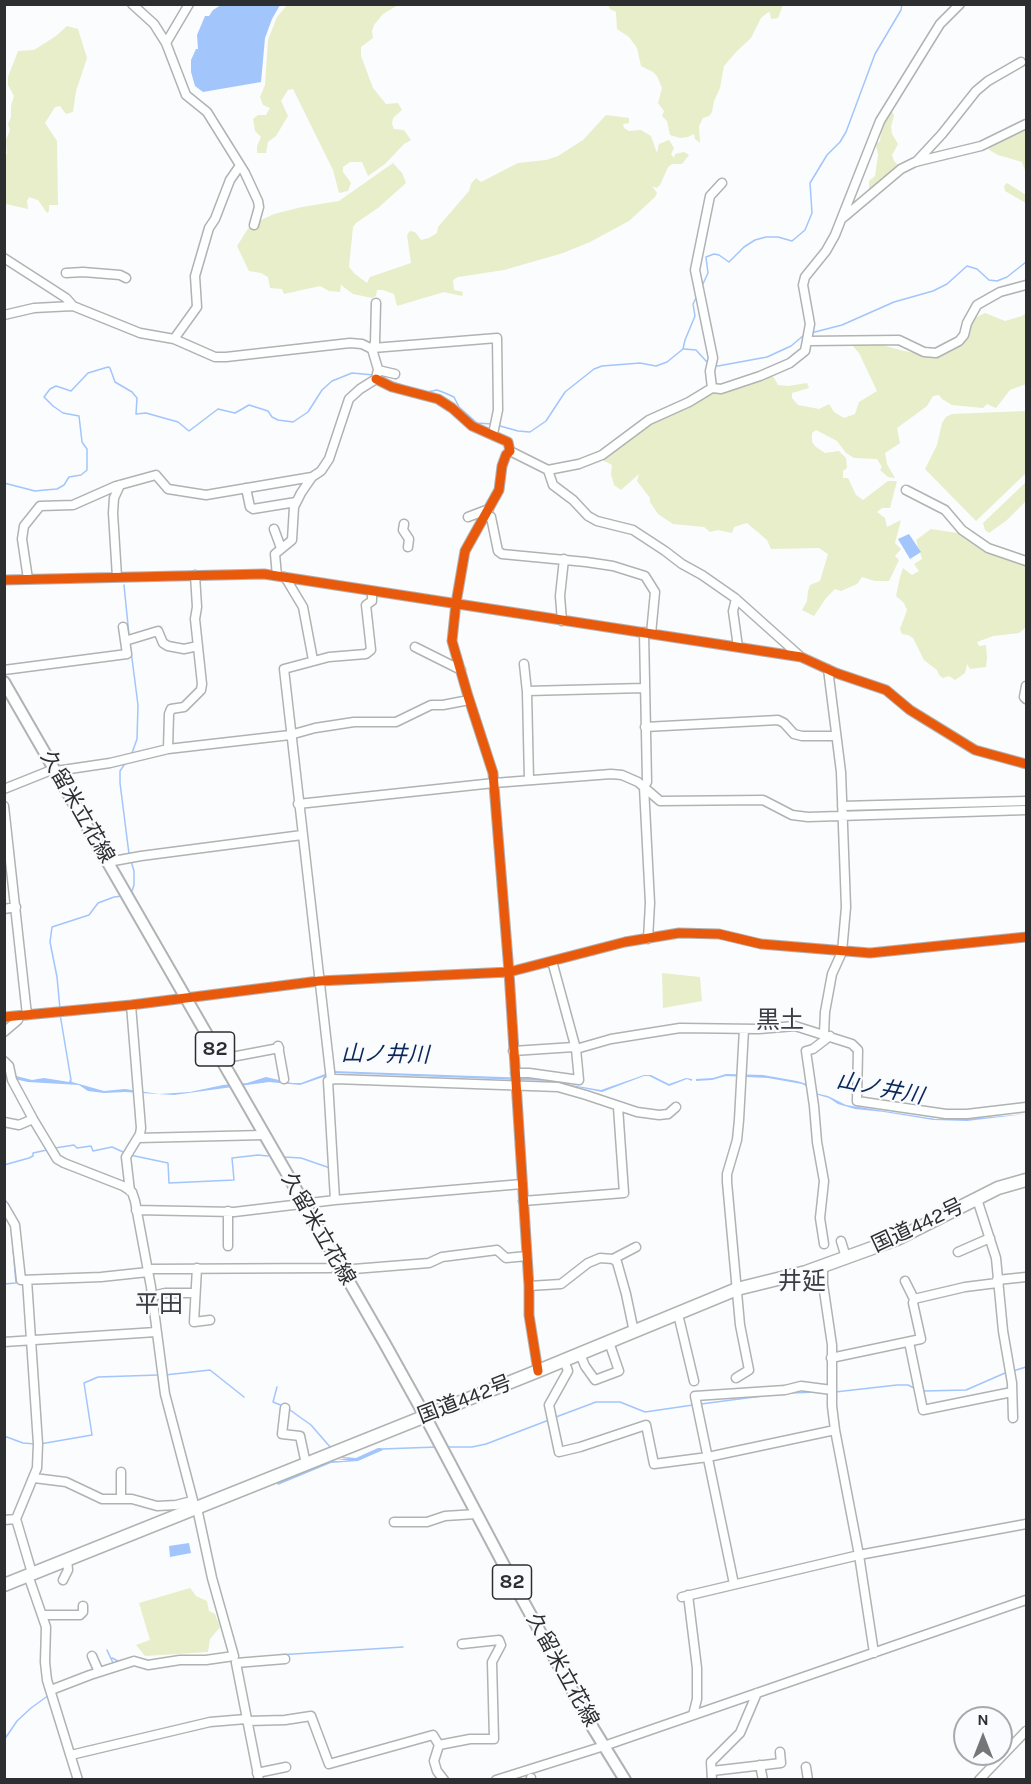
<!DOCTYPE html>
<meta charset="utf-8">
<style>
body{margin:0}
#map{position:relative;width:1031px;height:1784px;overflow:hidden;background:#fbfcfd;font-family:Karla,sans-serif}
canvas{display:block}
.frame{position:absolute;inset:0;border:6px solid #2d2e30;pointer-events:none}
.north{position:absolute;left:953px;top:1706px;width:60px;height:60px;box-sizing:border-box;background:#fafbfe;border:2px solid #a8a9ac;border-radius:50%;rotate:0deg;font-size:16px;font-weight:700;line-height:24px;text-align:center;color:#2d2e30}
.north::after{content:'';display:block;margin:auto;width:21px;height:27px;background:#757678;clip-path:polygon(50% 0,100% 100%,50% 72%,0 100%)}
</style>
<div id="map">
<canvas width="1031" height="1784"></canvas>
<div class="frame"></div>
<div class="north">N</div>
</div>
<script>
const ctx = document.querySelector('canvas').getContext('2d');
ctx.lineJoin = 'round';
function fillPath(path, color) { ctx.fillStyle = color; ctx.fill(path, 'evenodd'); }
const shape = rows => new Path2D(rows.map(r => 'M' + r).join(''));
function strokePath(path, color, width, dash) { ctx.strokeStyle = color; ctx.lineWidth = width; ctx.lineCap = dash ? 'butt' : 'round'; ctx.setLineDash(dash || []); ctx.stroke(path); }
function label(font, color, halo, rows, align = 'center') {
  ctx.font = font + ' Karla,"Noto Sans JP",sans-serif'; ctx.lineWidth = 4.5; ctx.setLineDash([]); ctx.textBaseline = 'middle'; ctx.strokeStyle = halo; ctx.fillStyle = color; for (const [text, x, y, turn = 0] of rows) {
    ctx.save(); ctx.translate(x, y); ctx.rotate((+turn || 0) * Math.PI / 180); ctx.textAlign = isNaN(turn) ? turn : align; if (halo) ctx.strokeText(text, 0, 0); ctx.fillText(text, 0, 0); ctx.restore();
  }
}
fillPath(shape([
 [288,4,398,5,383,14,374,25,372,31,373,38,361,47,361,56,373,88,386,104,398,103,402,110,393,118,392,124,394,129,404,130,411,140,404,144,385,164,368,176,362,162,350,162,343,167,343,172,351,183,348,191,339,193,333,170,293,89,288,90,281,101,288,116,276,136,268,142,266,153,257,153,257,146,261,137,255,131,253,119,258,115,266,115,270,108,263,105,260,97,265,85,268,40,277,17],
 [608,5,608,4,783,5,778,18,771,19,770,12,767,13,761,18,751,38,736,52,724,66,720,88,714,101,712,112,709,116,703,118,699,126,700,143,695,139,694,134,688,137,680,138,670,135,667,121,662,116,664,111,658,103,662,88,657,76,653,72,641,66,637,48,629,37,617,29,616,12,610,9],
 [67,26,78,29,87,58,76,91,73,112,66,114,60,106,55,107,45,123,57,141,58,205,49,205,49,211,47,213,38,200,29,197,27,201,28,209,6,204,5,200,5,154,7,154,6,140,10,130,8,124,11,117,11,106,14,96,8,85,8,77,18,51,34,50,56,36],
 [891,110,894,115,891,127,892,134,898,144,892,155,894,161,899,166,869,192,869,181,875,176,878,155,876,144,880,141,882,125],
 [606,115,629,118,629,123,623,124,624,128,629,131,641,130,651,136,657,153,659,144,669,140,674,148,671,154,674,158,675,154,684,152,689,155,682,164,672,164,668,167,660,185,657,188,652,186,657,193,655,197,629,221,590,242,563,253,504,270,458,277,453,280,454,290,463,292,462,296,444,292,397,306,394,294,383,290,377,290,376,296,372,298,353,294,341,285,340,292,329,291,320,286,284,294,282,289,270,288,268,277,261,273,249,271,237,246,249,227,259,221,274,214,302,207,339,201,393,163,402,173,406,183,378,208,356,223,353,227,349,267,355,274,367,283,370,277,411,263,407,235,410,231,415,232,421,240,429,238,437,233,438,227,469,191,471,184,476,178,481,182,518,163,546,160,558,156,583,140],
 [1026,126,1026,173,1022,162,998,155,989,150,989,145],
 [1007,183,1026,195,1026,203,1005,191,1004,186],
 [985,313,1005,321,1022,316,1026,313,1026,384,1010,390,996,408,987,404,983,408,952,405,942,399,939,395,933,396,927,406,897,428,900,443,885,453,887,464,895,478,888,477,880,470,882,467,877,459,854,458,846,453,837,441,816,430,812,433,812,442,816,447,825,453,839,451,846,458,847,468,843,471,843,478,848,478,856,495,863,500,888,481,897,481,890,508,882,508,877,512,885,518,887,527,901,520,895,543,901,549,895,556,899,560,889,581,875,581,862,577,857,584,841,591,835,589,826,598,814,616,802,610,807,601,808,591,810,585,820,581,828,554,819,548,771,549,767,540,747,523,734,527,732,533,718,530,710,532,704,527,673,524,658,514,650,502,650,498,637,481,639,474,621,490,614,485,611,474,612,465,602,460,653,421,712,392,723,392,773,376,778,385,788,386,807,383,809,388,792,393,792,398,798,405,819,409,829,404,834,412,844,418,855,414,859,402,877,391,859,353,851,344,882,345,904,351,925,354,945,349,960,335,973,319],
 [1026,411,1026,473,976,521,925,469,937,445,942,423,946,417,952,414],
 [1026,482,1025,502,1007,520,989,533,985,530,983,523],
 [931,529,964,534,1026,564,1026,627,1019,633,993,636,977,642,979,646,986,645,987,658,986,667,970,669,967,664,965,673,955,680,949,676,943,678,939,675,937,670,924,660,913,638,908,635,902,634,900,629,907,610,904,603,896,596,900,577,903,568,912,575,919,571,914,564,922,559,916,540],
 [662,973,700,977,702,1001,663,1008],
 [190,1588,196,1596,207,1601,209,1611,215,1614,220,1627,210,1639,208,1652,145,1656,136,1645,150,1640,139,1603]
]), '#e7eec9');
fillPath(shape([
 [221,5,280,5,272,19,265,38,261,82,203,92,195,86,191,72,191,60,196,49,198,49,197,35,205,16,209,16,213,10],
 [909,534,921,552,910,559,898,539],
 [333,1071,530,1078,601,1090,644,1075,651,1075,669,1084,686,1078,692,1079,692,1081,687,1079,669,1086,649,1076,644,1076,602,1092,547,1081,335,1073,300,1085,269,1082,174,1095,125,1092,104,1093,88,1091,79,1085,28,1082,5,1077,5,1074,8,1074,32,1080,44,1078,69,1082,70,1079,72,1082,104,1091,125,1089,159,1094,190,1092,223,1085,247,1083,266,1077,292,1083,301,1083],
 [726,1074,763,1075,797,1081,807,1084,815,1093,828,1096,846,1105,936,1119,967,1119,1026,1114,967,1121,933,1120,884,1112,855,1109,838,1104,829,1098,811,1093,806,1086,802,1084,768,1078,726,1076,712,1080,696,1081,696,1079,713,1078],
 [378,1448,381,1448,383,1450,358,1461,331,1463,278,1485,277,1483,330,1461,349,1461,337,1459,349,1459,341,1458,343,1457,356,1458],
 [189,1543,191,1553,170,1557,169,1546]
]), '#a2c5fc');
strokePath(shape([
 [702,286,708,273,706,257,714,254,719,255,729,262,744,247,755,240,766,237,778,237,792,241,805,230,812,213,810,183,827,155,840,142,846,132,875,54,901,10,902,4],
 [811,333,842,325,894,302,933,291,947,284,967,266,977,269,989,280,997,281,1007,277,1026,262],
 [684,349,696,350,706,361,710,363],
 [714,365,718,366,767,357,791,346,804,335],
 [387,380,402,385],
 [427,392,437,390,445,393,454,397,459,407,477,423,492,424],
 [500,426,518,431,530,432,546,421,565,392,594,369,602,366,640,363,656,366,667,362,683,349,685,340,695,316,693,304,696,298],
 [4,483,35,491,45,490,57,489,64,485,69,477,81,475,87,470,87,449,82,442,79,416,63,413,53,406,44,397,50,389,56,386,71,391,88,373,108,367,110,368,115,382,132,392,137,398,136,414,146,413,178,422,189,431,218,409,235,413,249,405,268,411,272,417,278,420,293,422,308,412,322,390,332,381,352,373,374,375],
 [124,585,129,635],
 [130,643,138,705,137,739,132,753],
 [126,762,120,771,120,783,129,854],
 [131,861,134,871,134,885,132,891],
 [60,1009,57,977,50,942,52,927,89,915,98,903,114,897,123,896],
 [60,1014,71,1080],
 [55,1148,74,1145,77,1148,91,1146,93,1151,112,1147,123,1152],
 [130,1155,168,1163,169,1183,234,1180,232,1158,258,1155,268,1156],
 [284,1157,301,1158,330,1168],
 [4,1165,29,1158,33,1156,33,1153,47,1150],
 [4,1196,7,1204],
 [4,1284,16,1283,11,1224],
 [1013,1371,1026,1367],
 [165,1375,210,1370,244,1397],
 [277,1387,273,1402,283,1406],
 [924,1391,966,1390,1005,1373],
 [835,1392,897,1385,908,1385,914,1388],
 [790,1393,816,1392],
 [701,1404,762,1396],
 [290,1410,311,1425,331,1448],
 [556,1417,596,1402,620,1402,645,1412,693,1405],
 [4,1436,23,1443,35,1444],
 [40,1444,92,1435,84,1383,98,1377,158,1375],
 [448,1447,472,1447,486,1444,549,1420],
 [382,1449,437,1447],
 [107,1650,113,1663],
 [278,1655,403,1647],
 [112,1658,120,1662],
 [4,1740,17,1721,31,1708,49,1695]
]), '#a2c5fc', 1.5);
const minor = shape([
 [132,4,154,24,166,43,186,95,207,112,245,173,258,201,259,207,254,225],
 [166,43,189,4],
 [916,162,942,134,976,91,988,81,1021,62],
 [844,217,901,169,915,162,981,146,1026,124],
 [4,258,66,298,73,306],
 [66,273,83,272,120,275,126,278],
 [4,315,34,308,73,306,140,333,174,339,215,357,226,357,350,343,362,344,372,349,378,369,376,379,360,389,349,399,329,459,321,471,312,477,206,495,168,489,156,475,116,486,73,505,40,506,24,526,22,539,28,579],
 [174,339,197,307,195,276,209,228,215,219,230,180,239,167],
 [808,341,899,340,924,352,936,353,959,341,964,335,967,323,977,305,1000,292,1026,285],
 [373,348,497,338,498,410,493,434],
 [372,349,375,343,376,303],
 [378,370,395,374],
 [376,379,392,387,438,399,452,408,472,426,508,442,510,451,506,455,502,466,499,490,465,551,456,603,452,641,468,696,493,773,509,972,529,1286,529,1315,538,1371],
 [712,388,710,371,713,358,695,270,710,196,722,183],
 [510,451,548,470,579,464,602,455,649,420,689,402,712,388,721,389,760,376,790,363,805,351,810,324,803,285,805,277,826,251,835,235,880,121,940,24,960,4],
 [548,470,553,485,573,500,588,516,597,521,633,530,665,551,682,564,702,575,735,598,801,657],
 [246,488,250,507,253,509,296,502],
 [906,490,945,510,962,530,988,548,1026,561],
 [468,517,489,509],
 [484,517,491,517,498,551,502,554,586,562,613,566,645,576,655,592,651,634],
 [404,524,403,530,409,539,408,547],
 [274,529,281,548],
 [277,576,275,554,292,540,294,507,301,493,312,477],
 [117,577,113,513,114,498,120,485],
 [285,577,303,607,313,660],
 [4,580,264,574,801,657,836,673,886,690,910,710,975,750,1026,764],
 [736,599,733,611,738,647],
 [562,621,560,596,564,559],
 [644,632,647,782,644,787,650,903,648,939],
 [125,641,158,631,163,643,168,646,184,649,198,646],
 [415,647,461,670],
 [524,664,527,692,529,780],
 [4,670,127,654,123,627],
 [1026,686,1024,697,1026,699],
 [527,691,644,688],
 [645,727,778,720,784,723,794,734,802,736,836,736],
 [168,749,169,714,171,709,184,707,201,690,202,684,195,619,197,607,195,575],
 [56,771,110,763,168,749,290,735,315,728,354,722,396,722,431,705,443,705,469,700],
 [4,789,54,769],
 [298,804,494,783,611,774,622,775,638,782,660,801,763,800,792,815,808,817,1026,810],
 [4,806,27,1015],
 [842,806,1026,801],
 [108,862,141,856,302,835],
 [4,909,16,907],
 [4,1017,131,1005,319,981,509,972,625,942,679,933,719,934,761,944,870,953,1026,937],
 [4,1032,18,1020,19,1016],
 [824,1034,825,1012,832,974,842,952,846,907,841,772,828,669],
 [278,1046,284,1079],
 [576,1049,611,1039,680,1028,759,1029,795,1026,852,1044,858,1050,857,1101,946,1114,967,1114,1026,1107],
 [513,1051,574,1047],
 [221,1059,279,1048],
 [4,1061,9,1066,12,1080,33,1119,57,1159,64,1163,123,1186,132,1192,135,1201,151,1287,165,1394,195,1508],
 [515,1073,529,1073,579,1080,576,1049,552,961],
 [331,1080,284,669,329,657,366,654,371,650,366,605,372,601,372,591],
 [4,1122,19,1125,33,1119],
 [138,1138,264,1135],
 [130,1191,126,1157,140,1134,141,1128,131,1005],
 [977,1199,996,1258,1003,1331,1012,1383,1013,1418],
 [335,1200,328,1081,335,1079,558,1087,586,1095,637,1112,659,1115,668,1114,676,1107],
 [523,1201,624,1193,618,1107],
 [4,1206,15,1225,21,1280,101,1277,148,1272],
 [136,1210,234,1212,335,1200,522,1184],
 [228,1211,228,1246],
 [841,1241,845,1254],
 [824,1244,820,1218,824,1181,817,1142,814,1106,806,1051,813,1049,830,1036],
 [958,1252,990,1238],
 [613,1259,636,1247],
 [823,1267,823,1284,832,1345,832,1406,835,1430,859,1555,874,1653],
 [197,1268,194,1322,210,1320],
 [148,1269,330,1268,339,1265],
 [341,1270,429,1263,442,1257,497,1250,506,1258,527,1256],
 [27,1280,38,1444,37,1468,16,1519,32,1573],
 [997,1280,1026,1277],
 [905,1281,914,1299,965,1287,997,1283],
 [529,1286,561,1284,588,1263,600,1258,613,1259,617,1262,626,1294,634,1332],
 [152,1296,165,1293,195,1293],
 [678,1314,694,1381],
 [4,1342,156,1332],
 [909,1342,923,1410,1012,1392],
 [580,1354,585,1366,595,1380,619,1371,609,1342],
 [831,1358,921,1339,913,1303,914,1299],
 [564,1360,568,1371,549,1405,559,1452,580,1447,646,1425,654,1464,708,1457,835,1430],
 [736,1378,749,1370,740,1325,727,1182,727,1174,737,1140,739,1120,744,1029],
 [285,1408,282,1434,300,1436,306,1464],
 [121,1472,121,1499],
 [34,1478,66,1482,102,1499,132,1499,157,1506,176,1505,192,1501],
 [4,1520,16,1519],
 [394,1522,427,1522,445,1516,476,1514],
 [28,1575,46,1627,45,1662,47,1680,78,1780],
 [63,1580,68,1570,67,1560],
 [734,1584,695,1396,785,1390,801,1386,832,1390],
 [688,1595,697,1668,697,1699,693,1715],
 [682,1597,859,1555,1026,1524],
 [43,1615,80,1615,83,1612,83,1606],
 [92,1656,99,1672],
 [51,1690,90,1675,134,1661,148,1665,180,1660,206,1660,234,1656,212,1578,197,1508],
 [247,1721,285,1720,311,1716,329,1764,433,1735,439,1745],
 [71,1755,210,1722,246,1719],
 [760,1765,763,1780],
 [806,1767,808,1780],
 [712,1771,781,1763,780,1752],
 [257,1773,286,1767],
 [531,1778,531,1780],
 [259,1780,236,1663,285,1659],
 [444,1780,437,1771,434,1761,439,1745,470,1739,494,1739,492,1662,501,1645,499,1640,462,1644],
 [496,1780,604,1746,1026,1600],
 [712,1780,711,1762,740,1733,757,1693],
 [979,1780,1026,1731]
]);
const major = shape([
 [4,682,385,1344,425,1416,516,1588,593,1728,625,1780]
]);
const highway = shape([
 [4,1585,538,1371,737,1289,806,1272,897,1239,998,1188,1026,1180]
]);
strokePath(minor, '#b1b2b3', 11);
strokePath(major, '#b1b2b3', 14);
strokePath(highway, '#b1b2b3', 15);
strokePath(minor, '#feffff', 8);
strokePath(major, '#feffff', 10);
strokePath(highway, '#feffff', 12);
strokePath(shape([
 [376,379,392,387,438,399,452,408,472,426,508,442,510,451,506,455,502,466,499,490,465,551,456,603,452,641,468,696,493,773,509,972,529,1286,529,1315,538,1371],
 [4,580,264,574,801,657,836,673,886,690,910,710,975,750,1026,764],
 [4,1017,131,1005,319,981,509,972,625,942,679,933,719,934,761,944,870,953,1026,937]
]), '#e8590c', 9);
for (const [x, y, w] of [
 [215,1049,39],
 [512,1582,39]
]) { const box = new Path2D(); box.roundRect(x - w / 2, y - 17, w, 34, 4.5); ctx.fillStyle = '#fafbfe'; ctx.fill(box); strokePath(box, '#2d2e30', 1.5); }
label('bold 20px', '#2d2e30', null, [
 ["82",215,1049],
 ["82",512,1582]
]);
label('21px', '#2d2e30', '#fafbfe', [
 ["久留米立花線",77,807,60],
 ["国道442号",918,1226,-25],
 ["久留米立花線",318,1229,60],
 ["国道442号",465,1400,-21],
 ["久留米立花線",562,1670,61]
]);
label('italic 22px', '#092857', '#fafbfe', [
 ["山ノ井川",385,1055,1],
 ["山ノ井川",880,1089,11]
]);
label('24px', '#3b3d42', '#fafbfe', [
 ["黒土",780,1021],
 ["井延",802,1282],
 ["平田",159,1305]
]);
</script>
